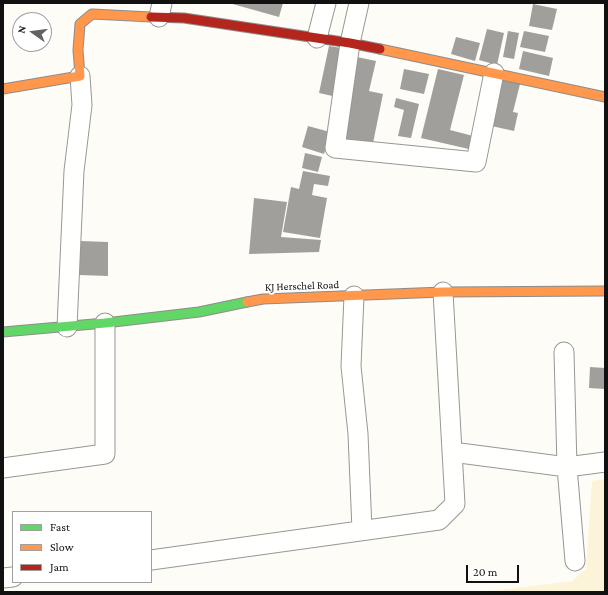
<!DOCTYPE html>
<style>
body{margin:0}
#map{position:relative;width:608px;height:595px;overflow:hidden;background:#fdfcf7;font-family:"Crimson Pro",serif}
canvas{display:block}
.frame{position:absolute;inset:0;border:4px solid #111;pointer-events:none}
.legend{position:absolute;left:12px;top:511px;width:140px;height:72px;box-sizing:border-box;background:#fff;border:1px solid #a0a0a0;margin:0;padding:5px 7px;list-style:none;font-size:12px;color:#111}
.legend li{display:flex;align-items:center;gap:8px;height:20px}
.legend b{width:20px;border:1px solid #a0a0a0}
.north{position:absolute;left:12px;top:12px;width:40px;height:40px;box-sizing:border-box;background:#fff;border:1px solid #a0a0a0;border-radius:50%;rotate:284deg;font-size:11px;font-weight:700;line-height:16px;text-align:center;color:#111}
.north::after{content:'';display:block;margin:auto;width:14px;height:18px;background:#646362;clip-path:polygon(50% 0,100% 100%,50% 72%,0 100%)}
.scale{position:absolute;left:466px;top:565px;width:53px;height:18px;box-sizing:border-box;border:2px solid #111;border-top:0;padding-left:5px;font-size:12px;line-height:14px;white-space:nowrap;color:#111;-webkit-text-stroke:3px #fff;paint-order:stroke}
</style>
<div id="map">
<canvas width="608" height="595"></canvas>
<div class="frame"></div>
<ul class="legend">
<li><b style="height:5px;background:#63d668"></b>Fast</li>
<li><b style="height:5px;background:#ff974d"></b>Slow</li>
<li><b style="height:5px;background:#b3261e"></b>Jam</li>
</ul>
<div class="north">N</div>
<div class="scale">20 m</div>
</div>
<script>
const ctx = document.querySelector('canvas').getContext('2d');
ctx.lineJoin = 'round';
function fillPath(path, color) { ctx.fillStyle = color; ctx.fill(path, 'evenodd'); }
const shape = rows => new Path2D(rows.map(r => 'M' + r).join(''));
function strokePath(path, color, width, dash) { ctx.strokeStyle = color; ctx.lineWidth = width; ctx.lineCap = dash ? 'butt' : 'round'; ctx.setLineDash(dash || []); ctx.stroke(path); }
function label(font, color, halo, rows, align = 'center') {
  ctx.font = font + ' "Crimson Pro",serif'; ctx.lineWidth = 4; ctx.setLineDash([]); ctx.textBaseline = 'middle'; ctx.strokeStyle = halo; ctx.fillStyle = color; for (const [text, x, y, turn = 0] of rows) {
    ctx.save(); ctx.translate(x, y); ctx.rotate((+turn || 0) * Math.PI / 180); ctx.textAlign = isNaN(turn) ? turn : align; if (halo) ctx.strokeText(text, 0, 0); ctx.fillText(text, 0, 0); ctx.restore();
  }
}
fillPath(shape([
 [605,479,605,592,484,592,572,581,586,569,592,481]
]), '#fcf4d9');
fillPath(shape([
 [229,3,283,3,279,17],
 [533,4,557,9,552,30,529,26],
 [487,29,504,33,497,65,479,60],
 [508,31,519,33,514,59,503,57],
 [524,31,549,36,545,52,520,47],
 [456,37,480,43,475,61,451,54],
 [329,46,347,49,337,97,319,93],
 [523,51,553,58,549,76,519,69],
 [357,57,376,61,369,91,383,94,372,148,339,141],
 [404,69,429,74,424,94,400,89],
 [438,69,464,75,450,130,477,137,473,150,421,138],
 [498,79,520,84,513,112,518,113,514,131,487,125],
 [396,98,419,104,411,138,398,136,404,110,394,107],
 [308,126,330,132,324,154,302,147],
 [305,153,322,157,318,172,302,168],
 [303,171,330,176,328,186,314,184,312,195,327,198,320,238,283,232,291,187,299,189],
 [254,198,287,202,281,237,321,240,319,252,249,254],
 [80,241,108,242,108,276,79,275],
 [590,367,605,368,605,389,589,388]
]), '#a19f9c');
const street = shape([
 [359,3,350,43,335,148,476,162,494,73],
 [159,17,162,3],
 [317,38,326,3],
 [354,296,351,366,358,434,362,530],
 [67,327,74,171,82,105,80,76],
 [452,452,567,467,564,352],
 [3,468,105,454,105,323],
 [151,560,439,520,455,504,443,292],
 [575,561,567,467,605,462],
 [3,578,13,577]
]);
const fast = shape([
 [3,332,105,323,199,312,247,302]
]);
const slow = shape([
 [380,49,605,97],
 [3,89,80,76,78,50,80,24,92,14,151,17],
 [247,302,263,299,443,292,605,291]
]);
const jam = shape([
 [151,17,184,18,350,43,380,49]
]);
strokePath(street, '#979795', 21);
strokePath(fast, '#8e8d8b', 11);
strokePath(slow, '#8e8d8b', 11);
strokePath(jam, '#8e8d8b', 11);
strokePath(street, '#fffffe', 19);
strokePath(fast, '#63d668', 9);
strokePath(slow, '#ff974d', 9);
strokePath(jam, '#b3261e', 9);
label('11px', '#111', '#fff', [
 ["KJ Herschel Road",302,286,-2]
]);
</script>
